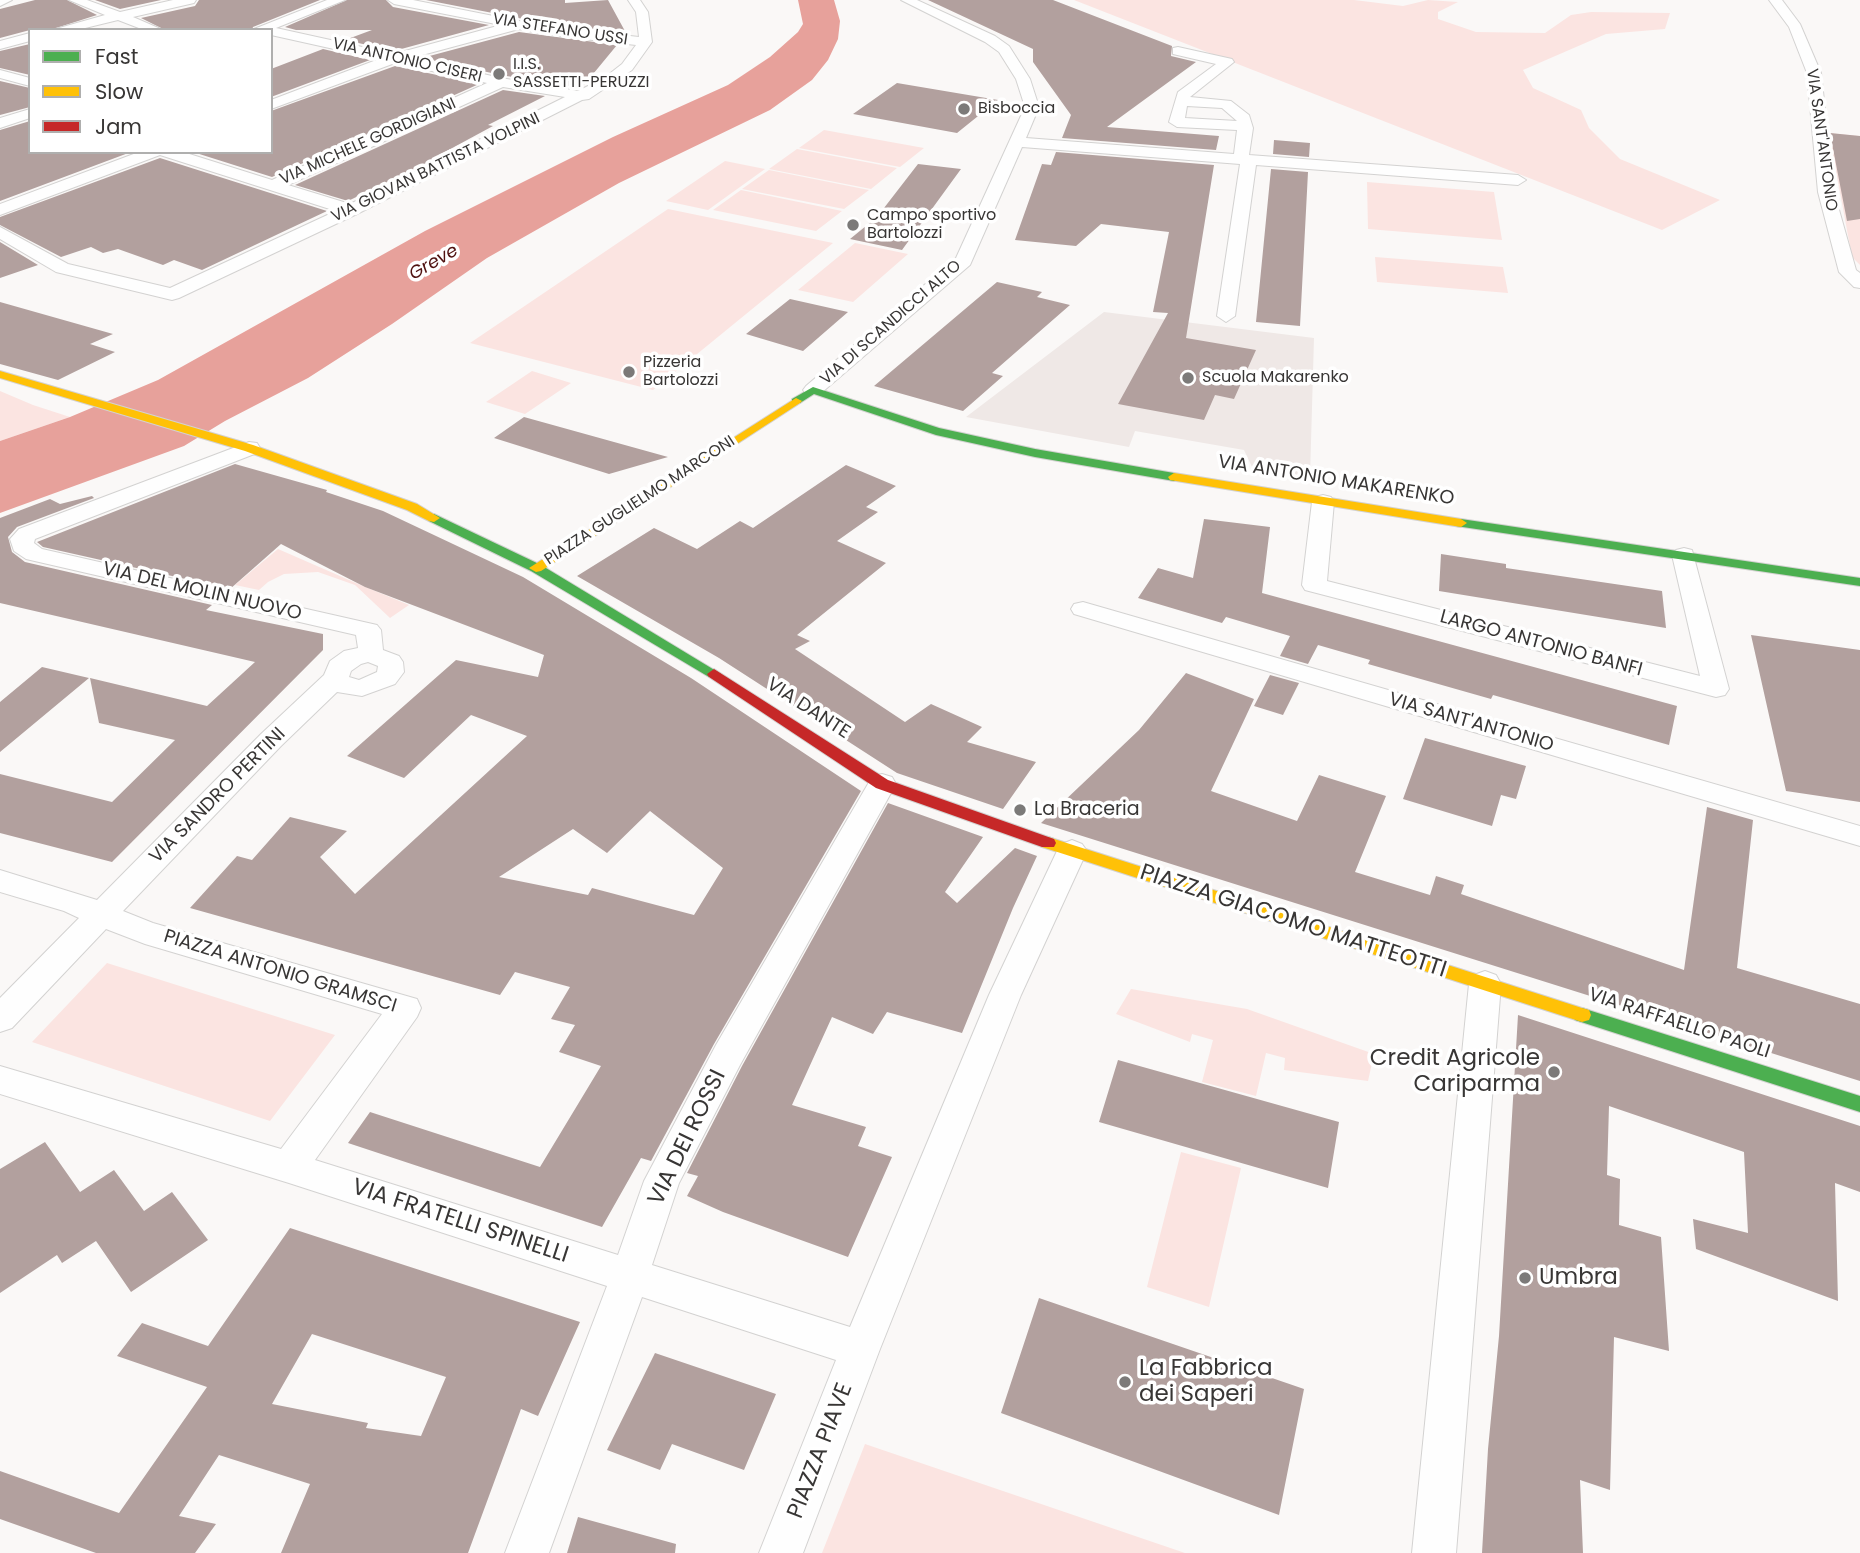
<!DOCTYPE html>
<style>
body{margin:0}
#map{position:relative;width:1860px;height:1553px;overflow:hidden;background:#faf8f7;font-family:Poppins,sans-serif}
canvas{display:block}
.legend{position:absolute;left:28px;top:28px;width:245px;height:126px;box-sizing:border-box;background:#fff;border:2px solid #afafae;margin:0;padding:9px 12px;list-style:none;font-size:21px;color:#383635}
.legend li{display:flex;align-items:center;gap:14px;height:35px}
.legend b{width:35px;border:2px solid #afafae}
</style>
<div id="map">
<canvas width="1860" height="1553"></canvas>
<ul class="legend">
<li><b style="height:9px;background:#4caf50"></b>Fast</li>
<li><b style="height:9px;background:#ffc107"></b>Slow</li>
<li><b style="height:9px;background:#c62828"></b>Jam</li>
</ul>
</div>
<script>
const ctx = document.querySelector('canvas').getContext('2d');
ctx.lineJoin = 'round';
function fillPath(path, color) { ctx.fillStyle = color; ctx.fill(path, 'evenodd'); }
const shape = rows => new Path2D(rows.map(r => 'M' + r).join(''));
function strokePath(path, color, width, dash) { ctx.strokeStyle = color; ctx.lineWidth = width; ctx.lineCap = dash ? 'butt' : 'round'; ctx.setLineDash(dash || []); ctx.stroke(path); }
function label(font, color, halo, rows, align = 'center') {
  ctx.font = font + ' Poppins,sans-serif'; ctx.lineWidth = 7; ctx.setLineDash([]); ctx.textBaseline = 'middle'; ctx.strokeStyle = halo; ctx.fillStyle = color; for (const [text, x, y, turn = 0] of rows) {
    ctx.save(); ctx.translate(x, y); ctx.rotate((+turn || 0) * Math.PI / 180); ctx.textAlign = isNaN(turn) ? turn : align; if (halo) ctx.strokeText(text, 0, 0); ctx.fillText(text, 0, 0); ctx.restore();
  }
}
fillPath(shape([
 [1104,312,1314,338,1310,477,1253,469,1244,450,1135,431,1129,447,966,417]
]), '#efe8e6');
fillPath(shape([
 [1074,0,1354,0,1403,6,1428,0,1458,2,1438,12,1438,19,1476,32,1545,33,1571,15,1591,12,1670,13,1665,29,1606,34,1523,70,1533,88,1581,110,1589,128,1620,159,1720,200,1662,230],
 [824,130,924,148,900,167,799,148],
 [1829,133,1860,136,1860,265,1852,257],
 [797,149,897,168,871,189,769,169],
 [725,161,765,169,708,210,666,201],
 [769,170,869,190,844,209,742,189],
 [1367,182,1494,192,1502,240,1368,229],
 [741,190,842,211,816,231,713,210],
 [668,209,833,243,653,390,470,343],
 [855,243,908,254,853,302,798,290],
 [1375,257,1503,267,1508,293,1377,282],
 [532,371,571,383,525,414,486,402],
 [0,391,33,405,70,417,0,441],
 [278,549,356,583,409,605,390,618,355,585,318,572,284,574,268,582,259,590,235,585],
 [107,963,335,1035,270,1121,32,1042],
 [1131,989,1247,1009,1374,1054,1368,1081,1284,1070,1285,1058,1266,1053,1256,1096,1202,1082,1213,1040,1192,1034,1190,1042,1116,1014],
 [1181,1152,1241,1168,1209,1307,1147,1287],
 [865,1444,1185,1553,822,1553]
]), '#fbe4e1');
fillPath(shape([
 [798,0,834,0,840,21,838,39,828,60,812,80,770,110,619,183,487,258,392,324,308,378,225,421,184,446,0,513,0,441,70,417,158,380,425,231,613,137,728,85,770,57,798,32,803,24]
]), '#e7a19b');
fillPath(shape([
 [35,0,67,0,97,15,50,30,30,30,0,38,0,9],
 [95,0,161,0,120,9],
 [199,0,320,0,253,27,252,30,165,30,141,18,195,6],
 [347,0,386,0,393,7,489,25,394,51,345,40,372,30,296,30,285,27],
 [426,0,565,0,565,3,608,0,626,33,549,24],
 [928,0,1053,0,1172,46,1171,56,1196,62,1107,127,1219,136,1216,150,1062,138,1071,115,1033,62,1033,49],
 [519,32,617,45,584,85,565,86,501,75,422,58],
 [30,44,30,75,0,68,0,51],
 [323,49,370,60,271,97,271,69],
 [395,66,479,84,272,177,193,152,271,152,271,111],
 [0,81,30,88,30,107,0,115],
 [897,83,998,100,957,133,853,114],
 [503,90,545,96,488,125,493,126,443,153,445,154,348,201,295,185],
 [30,121,30,152,131,152,0,201,0,130],
 [1830,133,1860,136,1860,219,1847,221],
 [1274,140,1310,143,1309,157,1273,154],
 [1056,152,1214,165,1186,338,1256,350,1234,399,1215,395,1204,420,1118,404,1168,313,1153,312,1169,232,1101,224,1076,246,1015,240,1042,164,1051,165],
 [160,158,327,211,202,270,174,260,163,265,118,249,103,253,91,247,61,257,0,225,0,217],
 [918,164,961,169,902,250,850,239,877,217],
 [1271,169,1308,172,1300,326,1256,322],
 [0,242,38,265,0,278],
 [997,282,1042,292,1037,297,1070,305,992,373,1003,376,963,411,874,386],
 [790,299,848,312,803,351,746,334],
 [0,302,113,334,90,344,115,352,58,380,0,364],
 [524,417,668,457,609,474,494,438],
 [235,464,327,490,326,492,383,511,523,577,691,678,861,791,714,1044,651,1161,641,1158,602,1227,348,1143,370,1112,540,1167,601,1066,559,1052,575,1025,551,1019,570,987,515,972,500,995,190,908,237,856,252,860,290,817,347,831,320,857,355,894,527,736,471,715,404,778,347,756,456,660,538,677,544,655,365,587,281,544,230,589,43,547,37,542],
 [650,811,723,868,694,915,592,888,588,895,499,877,573,829,607,853],
 [846,465,896,486,866,507,878,512,837,541,886,563,797,635,810,641,795,649,905,722,931,704,982,727,967,742,1036,762,1003,809,897,773,719,658,577,576,654,528,697,549,740,521,753,528],
 [92,496,94,498,17,527,8,537,12,552,25,562,212,605,206,610,323,634,323,650,112,862,0,833,0,774,112,802,175,740,99,723,90,678,207,706,255,662,0,603,0,518,50,499,60,504],
 [1204,519,1270,527,1262,593,1677,706,1669,745,1493,695,1491,699,1368,664,1370,660,1318,645,1308,664,1280,656,1290,636,1226,617,1222,623,1138,598,1158,568,1193,578],
 [1441,554,1506,564,1506,568,1662,591,1666,628,1439,591],
 [1751,635,1860,650,1860,802,1786,791],
 [42,667,89,678,0,752,0,702],
 [1186,673,1254,699,1211,791,1297,821,1319,775,1386,796,1355,872,1430,895,1436,876,1464,885,1461,894,1684,970,1707,807,1753,820,1737,968,1860,1004,1860,1081,1041,823,1139,730],
 [1270,675,1299,683,1283,715,1254,706],
 [1425,738,1526,766,1516,799,1501,795,1492,826,1403,799],
 [888,803,983,837,945,892,957,903,1015,848,1037,856,1013,908,962,1033,887,1012,873,1034,832,1017,792,1105,866,1127,858,1146,892,1157,848,1257,723,1212,687,1196,698,1176,687,1173,742,1066],
 [1518,1015,1860,1126,1860,1192,1835,1183,1838,1301,1696,1249,1693,1219,1748,1233,1744,1152,1609,1106,1607,1175,1620,1179,1619,1225,1661,1237,1669,1351,1614,1337,1610,1490,1580,1480,1583,1553,1482,1553,1488,1449,1499,1336],
 [1118,1060,1339,1122,1328,1188,1099,1122],
 [45,1142,80,1192,114,1170,144,1211,172,1192,208,1240,131,1292,96,1241,62,1263,57,1255,0,1293,0,1169],
 [290,1228,580,1322,538,1416,521,1409,468,1553,281,1553,310,1484,219,1455,179,1516,216,1524,195,1553,96,1553,0,1519,0,1471,119,1513,207,1387,117,1356,142,1323,208,1346],
 [312,1334,446,1377,421,1436,366,1428,368,1423,272,1404],
 [1039,1298,1304,1389,1279,1515,1001,1413],
 [655,1353,776,1394,744,1470,672,1444,660,1470,607,1450],
 [578,1517,676,1544,675,1553,567,1553]
]), '#b2a09e');
const street = shape([
 [0,0,12,0,0,6,0,0],
 [69,0,87,0,120,12,173,0,196,0,194,3,133,17,163,30,144,30,118,20,77,30,52,30,105,15,69,0],
 [327,0,345,0,276,28,394,54,501,25,394,4,388,0,413,0,549,27,639,37,636,12,628,0,640,0,648,12,652,42,632,70,589,99,582,100,357,214,179,298,172,300,56,272,0,239,0,227,68,264,170,288,336,211,160,155,0,215,0,204,139,152,183,152,272,180,487,83,395,63,271,109,271,100,379,59,271,35,271,30,254,29,327,0],
 [519,29,549,35,636,45,622,64,604,78,578,91,501,78,411,58,519,29],
 [503,87,565,97,350,204,288,185,503,87],
 [901,0,917,0,995,36,1009,46,1030,79,1039,107,1026,138,1234,154,1237,130,1177,127,1169,122,1178,92,1216,64,1173,54,1173,48,1178,47,1232,59,1234,62,1190,97,1231,101,1249,115,1253,128,1249,155,1518,175,1526,180,1518,185,1256,165,1235,316,1226,322,1217,316,1240,164,1022,147,970,265,820,394,806,394,803,390,806,386,956,258,1025,107,1016,79,999,52,985,42,901,0],
 [1187,106,1222,108,1237,121,1185,118,1187,106],
 [1769,0,1782,0,1800,24,1821,73,1834,192,1856,270,1860,273,1860,288,1854,287,1839,272,1818,192,1807,73,1789,27,1769,0],
 [30,33,30,41,0,49,0,41,30,33],
 [0,70,30,78,30,86,0,78,0,70],
 [30,109,30,118,0,128,0,118,30,109],
 [249,442,257,443,260,448,257,453,35,539,34,543,42,549,377,625,381,630,383,650,399,656,403,662,404,672,395,684,362,696,337,692,281,746,123,911,153,923,417,999,421,1008,417,1017,315,1160,618,1255,644,1181,716,1045,872,777,882,774,892,777,896,784,740,1065,679,1183,652,1265,850,1327,989,995,1057,851,1062,844,1072,840,1082,844,1087,851,1021,995,880,1349,803,1553,759,1553,836,1360,642,1297,549,1553,505,1553,607,1286,289,1183,0,1094,0,1066,281,1149,382,1014,145,944,106,929,12,1028,0,1032,0,998,79,918,64,911,0,892,0,870,97,900,261,734,324,675,330,661,344,651,358,648,356,635,26,559,14,551,10,539,19,529,249,442],
 [368,662,378,666,377,672,359,680,349,677,351,671,361,664,368,662],
 [1323,495,1331,497,1334,502,1327,581,1700,676,1672,555,1676,550,1684,548,1692,550,1729,689,1725,695,1716,697,1305,590,1302,585,1312,502,1315,497,1323,495],
 [1083,602,1860,826,1860,846,1074,614,1071,609,1074,604,1083,602],
 [1485,971,1496,975,1501,984,1456,1553,1412,1553,1469,984,1474,975,1485,971]
]);
const fast = shape([
 [813,387,939,428,1035,449,1174,473,1180,477,1174,481,1035,457,936,435,814,394,800,403,792,403,792,399,813,387],
 [434,514,541,565,721,674,719,677,709,677,531,571,429,521,428,518,434,514],
 [1461,519,1860,578,1860,586,1456,526,1456,520,1461,519],
 [1582,1008,1860,1096,1860,1112,1575,1020,1573,1015,1575,1010,1582,1008]
]);
const slow = shape([
 [0,371,253,445,417,504,440,518,434,522,429,521,407,510,245,451,0,378,0,371],
 [796,398,802,401,800,403,541,571,536,572,529,568,796,398],
 [1174,473,1461,519,1467,523,1461,527,1170,480,1168,477,1174,473],
 [1048,837,1582,1008,1589,1010,1591,1015,1589,1020,1582,1022,1042,847,1040,843,1042,839,1048,837]
]);
const jam = shape([
 [714,669,888,780,1054,839,1056,843,1054,847,1042,847,876,788,709,677,707,674,714,669]
]);
strokePath(street, '#d3d2d1', 2);
strokePath(fast, '#d3d2d1', 2);
strokePath(slow, '#d3d2d1', 2);
strokePath(jam, '#d3d2d1', 2);
fillPath(street, '#fefefe');
fillPath(fast, '#4caf50');
fillPath(slow, '#ffc107');
fillPath(jam, '#c62828');
for (const [x, y, r, color] of [
 [499,74,7,"#7c7a79"],
 [964,109,7,"#7c7a79"],
 [853,225,7,"#7c7a79"],
 [629,372,7,"#7c7a79"],
 [1188,378,7,"#7c7a79"],
 [1020,810,7,"#7c7a79"],
 [1554,1072,7,"#7c7a79"],
 [1525,1278,7,"#7c7a79"],
 [1125,1382,7,"#7c7a79"]
]) { const dot = new Path2D(); dot.arc(x, y, r, 0, 2 * Math.PI); ctx.fillStyle = color; ctx.fill(dot); strokePath(dot, '#fff', 2.5); }
label('16px', '#383635', '#fff', [
 ["VIA STEFANO USSI",560,30,9],
 ["VIA ANTONIO CISERI",407,61,13],
 ["VIA SANT'ANTONIO",1821,140,82],
 ["VIA MICHELE GORDIGIANI",368,142,-24],
 ["VIA GIOVAN BATTISTA VOLPINI",436,168,-26],
 ["VIA DI SCANDICCI ALTO",891,323,-41],
 ["PIAZZA GUGLIELMO MARCONI",640,501,-33]
]);
label('16px', '#383635', '#fff', [
 ["I.I.S.",513,65],
 ["SASSETTI-PERUZZI",513,83],
 ["Bisboccia",978,109],
 ["Campo sportivo",867,216],
 ["Bartolozzi",867,234],
 ["Pizzeria",643,363],
 ["Bartolozzi",643,381],
 ["Scuola Makarenko",1202,378]
], 'left');
label('italic 18px', '#501211', '#fff', [
 ["Greve",434,263,-30]
]);
label('19px', '#383635', '#fff', [
 ["VIA ANTONIO MAKARENKO",1336,481,9],
 ["VIA DEL MOLIN NUOVO",202,592,13],
 ["LARGO ANTONIO BANFI",1541,644,15],
 ["VIA DANTE",808,709,33],
 ["VIA SANT'ANTONIO",1471,723,16],
 ["VIA SANDRO PERTINI",218,796,-45],
 ["PIAZZA ANTONIO GRAMSCI",280,972,17],
 ["VIA RAFFAELLO PAOLI",1679,1024,18]
]);
label('19px', '#383635', '#fff', [
 ["La Braceria",1034,810]
], 'left');
label('23px', '#383635', '#fff', [
 ["PIAZZA GIACOMO MATTEOTTI",1293,922,18],
 ["VIA DEI ROSSI",688,1138,-64],
 ["VIA FRATELLI SPINELLI",460,1222,18],
 ["PIAZZA PIAVE",821,1451,-69]
]);
label('23px', '#383635', '#fff', [
 ["Credit Agricole",1540,1059,"right"],
 ["Cariparma",1540,1085,"right"],
 ["Umbra",1539,1278],
 ["La Fabbrica",1139,1369],
 ["dei Saperi",1139,1395]
], 'left');
</script>
